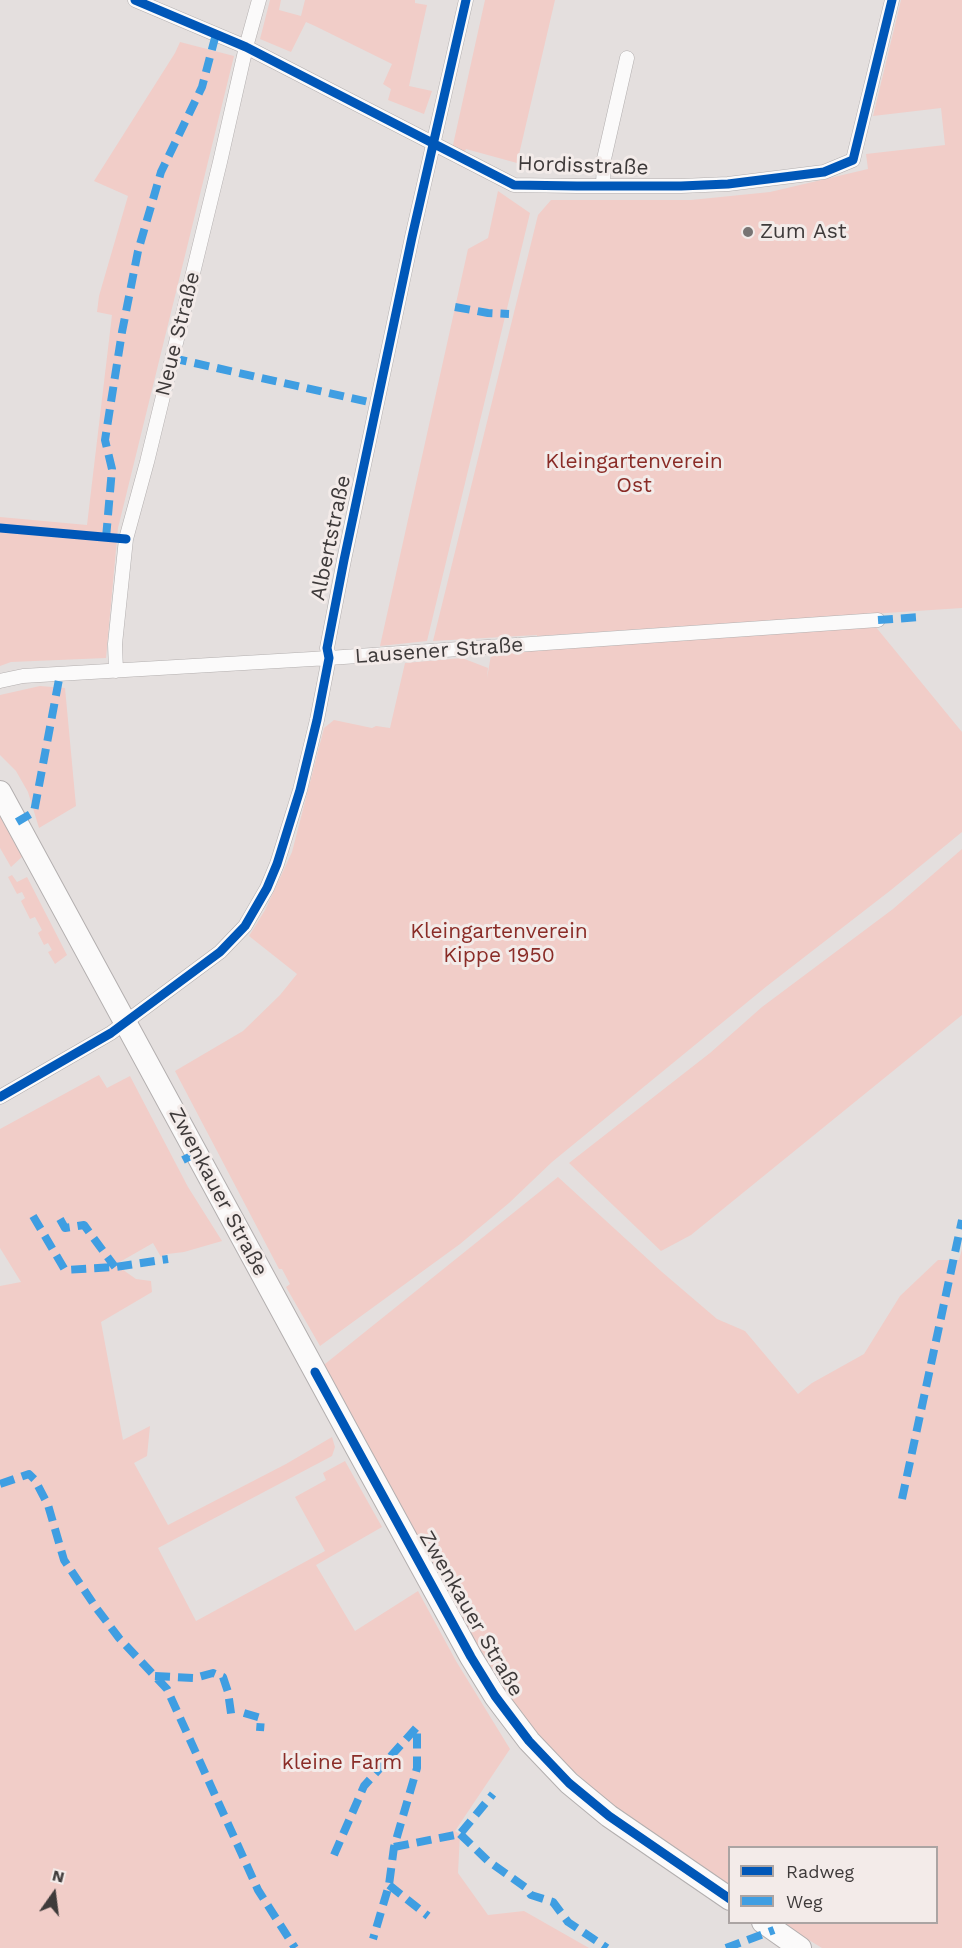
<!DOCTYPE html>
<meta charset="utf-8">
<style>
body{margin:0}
#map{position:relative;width:962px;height:1948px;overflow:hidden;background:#e4dfde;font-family:"Work Sans",sans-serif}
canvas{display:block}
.legend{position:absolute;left:728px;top:1846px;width:210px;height:78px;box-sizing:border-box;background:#f3ebe9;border:2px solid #aba4a3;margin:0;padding:8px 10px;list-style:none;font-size:18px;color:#3e3a3a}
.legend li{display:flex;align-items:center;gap:12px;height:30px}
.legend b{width:30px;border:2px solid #aba4a3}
.north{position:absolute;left:24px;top:1864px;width:60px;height:60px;-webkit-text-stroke:4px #f3ebe9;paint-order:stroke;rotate:14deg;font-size:16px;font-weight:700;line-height:24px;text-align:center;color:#3e3a3a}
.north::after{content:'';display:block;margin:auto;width:21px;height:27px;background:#3e3a3a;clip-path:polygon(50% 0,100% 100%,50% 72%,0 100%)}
</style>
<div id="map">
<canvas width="962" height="1948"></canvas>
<ul class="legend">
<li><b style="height:8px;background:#0057b8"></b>Radweg</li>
<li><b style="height:8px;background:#3f9ee2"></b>Weg</li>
</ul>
<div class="north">N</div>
</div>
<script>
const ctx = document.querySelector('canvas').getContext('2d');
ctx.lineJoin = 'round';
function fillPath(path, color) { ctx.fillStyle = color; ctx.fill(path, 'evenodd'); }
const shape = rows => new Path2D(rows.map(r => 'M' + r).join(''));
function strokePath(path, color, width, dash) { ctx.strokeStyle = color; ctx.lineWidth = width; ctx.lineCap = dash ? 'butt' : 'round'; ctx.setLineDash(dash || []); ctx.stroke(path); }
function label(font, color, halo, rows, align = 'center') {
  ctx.font = font + ' "Work Sans",sans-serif'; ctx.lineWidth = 6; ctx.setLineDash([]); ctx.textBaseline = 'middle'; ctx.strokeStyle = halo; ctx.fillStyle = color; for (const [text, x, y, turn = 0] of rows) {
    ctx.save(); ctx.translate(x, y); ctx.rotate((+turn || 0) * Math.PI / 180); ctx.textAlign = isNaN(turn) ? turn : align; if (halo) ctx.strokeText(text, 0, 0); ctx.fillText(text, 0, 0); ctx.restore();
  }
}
fillPath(shape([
 [270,0,281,0,279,10,301,16,305,0,415,0,415,3,427,5,409,86,432,91,424,114,388,100,391,89,383,84,392,64,315,26,306,22,291,52,260,39],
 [485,0,555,0,517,163,466,149,461,159,451,154],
 [901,0,962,0,962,608,537,636,537,635,433,641,538,215,551,200,691,200,770,192,868,169,866,154,945,145,941,108,873,116],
 [180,42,234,56,118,528,106,658,11,662,0,666,0,517,87,525,112,315,97,312,99,296,128,196,94,181,175,53],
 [498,191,530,213,427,641,380,646,468,249,488,238],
 [875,626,962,732,962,832,891,890,767,986,552,1162,509,1203,460,1244,320,1346,286,1287,290,1284,282,1269,279,1269,175,1071,243,1031,280,995,297,974,249,936,265,910,292,852,324,728,334,720,372,728,376,726,390,728,405,663,462,658,488,668,487,678,491,655,501,653,502,649,775,634],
 [40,686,65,688,76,806,39,828,28,792,16,771,0,755,0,695],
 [0,807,24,855,11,867,0,848],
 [962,849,962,1015,691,1235,661,1251,569,1163,710,1053,762,1007,893,909],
 [12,875,17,882,27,877,67,955,55,964,48,952,52,950,48,943,44,945,38,933,42,930,35,917,30,919,21,901,25,898,22,892,17,894,8,877],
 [99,1075,107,1088,130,1076,188,1187,222,1241,184,1252,167,1254,161,1257,153,1243,118,1263,119,1267,136,1279,151,1281,152,1292,101,1322,123,1440,150,1426,147,1456,134,1463,168,1525,286,1464,332,1437,335,1447,332,1456,158,1548,196,1621,325,1551,295,1497,326,1480,323,1473,345,1461,382,1527,316,1565,355,1631,418,1591,456,1661,510,1749,455,1831,460,1834,458,1873,488,1915,524,1911,589,1948,0,1948,0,1286,21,1282,0,1248,0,1129],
 [558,1177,662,1272,717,1319,745,1331,798,1394,812,1383,864,1354,900,1296,938,1260,959,1260,962,1249,962,1948,822,1948,781,1923,936,1922,936,1848,730,1848,729,1888,616,1809,576,1773,549,1763,529,1741,315,1372]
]), '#f1cdc8');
const minor = shape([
 [135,0,246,47,514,185,577,186,681,186,728,184,824,172,853,160,892,0],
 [603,186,604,159,627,58],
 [116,671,115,644,126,539,147,462,220,162,246,47,259,0],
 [0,681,23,676,329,658,878,620],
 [0,1097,111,1033,220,952,245,926,267,888,277,864,300,790,317,720,329,658,327,648,344,560,412,237,466,0]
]);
const primary = shape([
 [0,792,355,1445,471,1657,495,1696,529,1741,569,1783,609,1816,730,1899],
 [763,1922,800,1948]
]);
strokePath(minor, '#b3afaf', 15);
strokePath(primary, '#b3afaf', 24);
strokePath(minor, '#fbfafa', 14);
strokePath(primary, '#fbfafa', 22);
strokePath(shape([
 [455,307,488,313,509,314],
 [172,358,378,404],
 [106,538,112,469,105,440,122,332,138,251,161,172,202,87,216,34],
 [878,620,921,617],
 [17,822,34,812,60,674],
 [183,1160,197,1153],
 [33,1216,65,1270,115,1267,168,1259],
 [60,1219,65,1228,84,1225,115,1267],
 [0,1484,29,1474,35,1480,48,1505,64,1560,97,1609,119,1638,167,1689,258,1890,295,1948],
 [902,1499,962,1220],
 [155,1676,195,1678,213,1673,223,1677,228,1692,232,1720],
 [244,1713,261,1718,260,1731],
 [460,1834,488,1861,525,1887,531,1895,553,1902,568,1922,607,1948],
 [394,1847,460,1834,493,1794],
 [334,1855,364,1786,417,1727,417,1768,394,1847,389,1885,373,1939],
 [389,1885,428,1916],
 [726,1948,774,1930]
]), '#3f9ee2', 8, [15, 8]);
strokePath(shape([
 [135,0,246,47,514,185,577,186,681,186,728,184,824,172,853,160,892,0],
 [0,528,126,539],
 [0,1097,111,1033,220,952,245,926,267,888,277,864,300,790,317,720,329,658,327,648,344,560,412,237,466,0],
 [315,1372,471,1657,495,1696,529,1741,569,1783,609,1816,730,1899]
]), '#0057b8', 9);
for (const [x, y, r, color] of [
 [748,232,6,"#787473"]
]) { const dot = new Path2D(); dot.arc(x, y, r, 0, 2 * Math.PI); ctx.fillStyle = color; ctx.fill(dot); strokePath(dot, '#f3ebe9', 2); }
label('21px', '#3e3a3a', '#f3ebe9', [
 ["Hordisstraße",583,166,2],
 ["Neue Straße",178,334,-76],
 ["Albertstraße",331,538,-78],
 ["Lausener Straße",439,651,-4],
 ["Zwenkauer Straße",218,1192,62],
 ["Zwenkauer Straße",471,1614,60]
]);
label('21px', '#3e3a3a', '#f3ebe9', [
 ["Zum Ast",760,232]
], 'left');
label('21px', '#8a2c27', '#f3ebe9', [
 ["Kleingartenverein",634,462],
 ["Ost",634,486],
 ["Kleingartenverein",499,932],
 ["Kippe 1950",499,956],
 ["kleine Farm",342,1763]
]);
</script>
